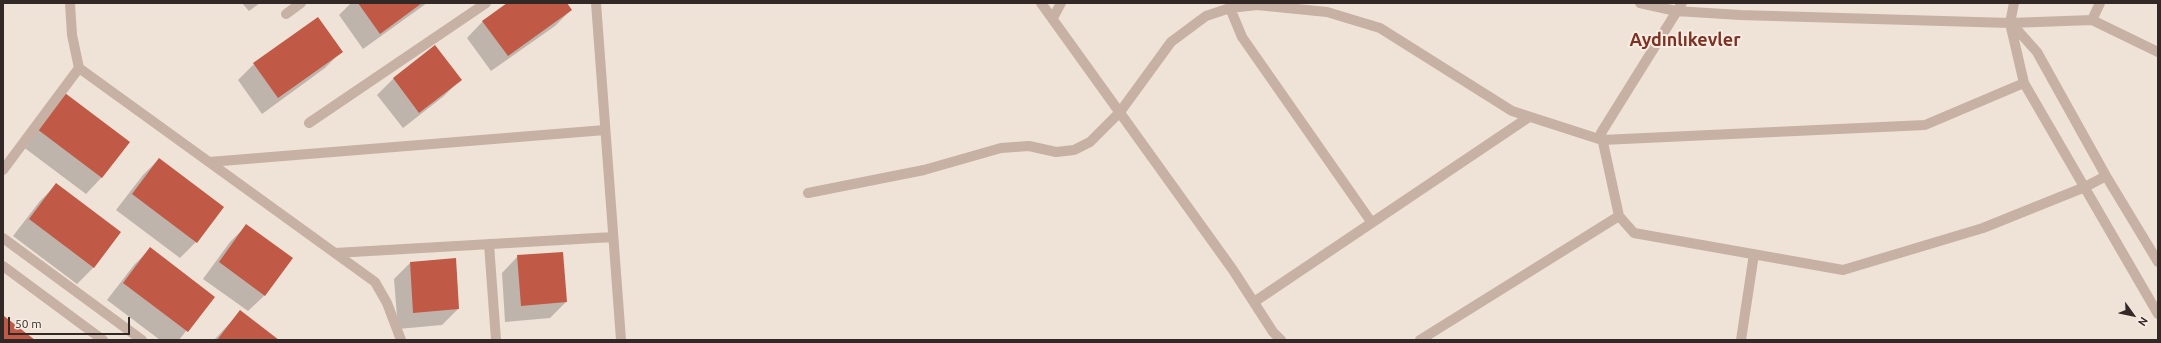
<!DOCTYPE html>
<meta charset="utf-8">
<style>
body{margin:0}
#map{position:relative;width:2161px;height:343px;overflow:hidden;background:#efe2d7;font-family:Ubuntu,sans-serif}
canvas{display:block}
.frame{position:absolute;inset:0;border:4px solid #322825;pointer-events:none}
.north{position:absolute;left:2113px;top:295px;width:40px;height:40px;-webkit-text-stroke:3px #f7ece3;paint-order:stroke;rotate:123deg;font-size:11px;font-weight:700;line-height:16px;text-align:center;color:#322825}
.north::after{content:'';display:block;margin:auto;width:14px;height:18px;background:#322825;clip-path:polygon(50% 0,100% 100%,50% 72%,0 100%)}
.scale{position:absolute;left:8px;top:317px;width:122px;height:18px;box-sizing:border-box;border:2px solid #322825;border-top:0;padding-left:5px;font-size:12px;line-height:14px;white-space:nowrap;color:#322825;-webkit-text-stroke:3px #f7ece3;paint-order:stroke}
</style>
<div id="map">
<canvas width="2161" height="343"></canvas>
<div class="frame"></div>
<div class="north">N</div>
<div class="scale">50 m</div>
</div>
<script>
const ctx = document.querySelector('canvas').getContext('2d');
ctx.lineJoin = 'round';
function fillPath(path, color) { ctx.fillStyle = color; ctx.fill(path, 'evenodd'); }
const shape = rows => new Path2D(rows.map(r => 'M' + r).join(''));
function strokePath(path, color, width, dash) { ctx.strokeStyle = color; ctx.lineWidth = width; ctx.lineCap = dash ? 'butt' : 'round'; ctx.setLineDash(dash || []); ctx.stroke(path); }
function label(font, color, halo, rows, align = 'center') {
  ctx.font = font + ' Ubuntu,sans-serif'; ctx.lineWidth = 4; ctx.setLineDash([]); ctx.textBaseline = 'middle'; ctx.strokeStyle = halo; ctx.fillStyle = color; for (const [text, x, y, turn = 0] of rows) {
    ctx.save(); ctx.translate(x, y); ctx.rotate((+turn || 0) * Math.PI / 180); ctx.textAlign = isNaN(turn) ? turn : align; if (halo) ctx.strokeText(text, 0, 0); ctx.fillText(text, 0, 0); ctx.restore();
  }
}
fillPath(shape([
 [242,3,260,3,249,11],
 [351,3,427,3,363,49,339,15],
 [509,3,566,3,571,10,555,26,491,71,467,38,483,21],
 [434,47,460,80,444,96,403,128,377,95,393,79],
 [341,52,325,68,262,114,238,80,254,64],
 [49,111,102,177,86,194,22,146],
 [159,159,196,242,180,258,116,210,143,175],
 [56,185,120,233,93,268,77,284,13,236,40,201],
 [246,226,265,295,248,311,203,279,230,242],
 [150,249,213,297,179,340,160,340,107,300,134,265],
 [518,256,566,302,550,318,505,322,502,273],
 [410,263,458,309,442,325,398,329,394,279],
 [240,312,277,340,214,340],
 [3,318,4,318,34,340,3,340]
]), '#0003');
fillPath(shape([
 [358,3,422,3,380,34],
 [507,3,567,3,572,10,508,56,482,21],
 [318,17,343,52,278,98,253,63],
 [435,45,462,80,419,113,393,78],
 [65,93,130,142,102,178,37,129],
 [159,158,224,207,197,243,132,194],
 [56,183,121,232,94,268,29,219],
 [246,224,293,258,265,296,219,262],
 [150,247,215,297,188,332,123,283],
 [563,252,567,302,521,306,517,255],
 [456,258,459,309,413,313,410,262],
 [240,310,279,340,217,340],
 [4,316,35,340,3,340]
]), '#c05945');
strokePath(shape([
 [70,3,72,35,79,68,375,282,387,303,401,340],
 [596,3,621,340],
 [1041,3,1233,270,1273,332,1281,340],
 [1640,3,1676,11,1740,15,2010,23,2092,20,2158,52],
 [1682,3,1601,133,1619,216,1634,233,1843,270,1983,228,2085,187,2106,176],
 [2014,3,2010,23,2024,83,2158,314],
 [1230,8,1242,37,1372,223],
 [286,14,301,3],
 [1053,18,1061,3],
 [2092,20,2100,3],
 [2012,24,2037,52,2106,176,2158,262],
 [309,123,486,3],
 [209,162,605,130],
 [3,170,79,68],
 [808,193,924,170,1001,148,1029,146,1056,152,1074,150,1090,142,1120,112,1171,42,1206,16,1230,8,1257,5,1327,12,1380,28,1512,111,1602,140,1925,125,2024,83],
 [3,238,142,340],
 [489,244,496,340],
 [335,253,613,237],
 [3,266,103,340],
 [1254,302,1529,117],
 [1420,340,1619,216],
 [1741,340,1754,254]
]), '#c6b1a4', 10);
label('bold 18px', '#7d3123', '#f7ece3', [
 ["Aydınlıkevler",1685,40]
]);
</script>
